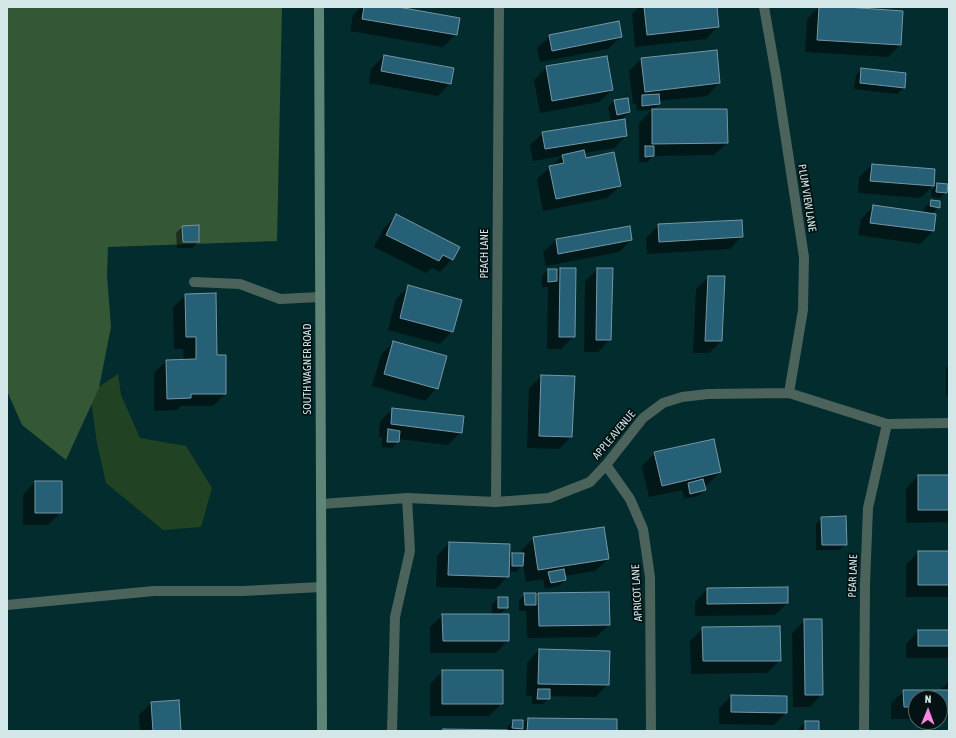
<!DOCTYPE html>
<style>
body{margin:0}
#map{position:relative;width:956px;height:738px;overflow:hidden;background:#032c2e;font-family:"Asap Condensed",sans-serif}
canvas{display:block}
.frame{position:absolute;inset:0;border:8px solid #d3e7e8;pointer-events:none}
.north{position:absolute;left:908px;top:690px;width:40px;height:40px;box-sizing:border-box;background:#041213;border:1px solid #576768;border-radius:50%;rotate:1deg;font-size:11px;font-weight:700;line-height:16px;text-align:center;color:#d3e7e8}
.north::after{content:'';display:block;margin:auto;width:14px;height:18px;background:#fd86e1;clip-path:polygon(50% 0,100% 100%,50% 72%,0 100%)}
</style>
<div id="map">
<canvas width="956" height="738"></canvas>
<div class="frame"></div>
<div class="north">N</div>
</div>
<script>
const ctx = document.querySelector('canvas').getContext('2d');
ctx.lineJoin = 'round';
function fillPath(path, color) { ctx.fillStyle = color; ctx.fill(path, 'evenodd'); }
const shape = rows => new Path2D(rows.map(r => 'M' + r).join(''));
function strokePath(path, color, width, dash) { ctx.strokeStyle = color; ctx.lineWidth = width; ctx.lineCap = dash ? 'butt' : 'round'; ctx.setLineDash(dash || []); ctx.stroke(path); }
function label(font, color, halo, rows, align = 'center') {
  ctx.font = font + ' "Asap Condensed",sans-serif'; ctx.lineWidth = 3.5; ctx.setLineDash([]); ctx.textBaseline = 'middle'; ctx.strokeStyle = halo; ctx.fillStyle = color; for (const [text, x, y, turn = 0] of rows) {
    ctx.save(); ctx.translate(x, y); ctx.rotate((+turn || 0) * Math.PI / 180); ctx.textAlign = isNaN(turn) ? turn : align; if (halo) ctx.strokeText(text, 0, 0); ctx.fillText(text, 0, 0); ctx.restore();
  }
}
fillPath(shape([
 [118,374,121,395,140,438,186,446,212,488,201,527,163,530,106,483,97,443,90,393]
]), '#224323');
fillPath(shape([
 [7,7,282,7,277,241,108,247,107,275,111,327,99,388,66,460,22,425,7,391]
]), '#345835');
fillPath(shape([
 [361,7,392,7,456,34,443,47,350,31,353,15],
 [639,7,716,7,718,26,706,39,635,47,632,14],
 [819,7,830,7,900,45,888,57,805,52,807,19],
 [550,36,621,37,608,49,540,62,537,48],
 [384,56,450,83,438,96,369,83,371,69],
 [642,58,719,83,707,96,658,101,659,104,652,110,727,143,714,155,653,156,647,162,639,162,639,123,652,110,637,111,636,103,633,104,629,71],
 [547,67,612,90,599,102,540,113,534,80],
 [862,69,904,88,897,94,854,89,856,75],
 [614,101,629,112,621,120,626,136,614,148,584,153,585,159,620,186,607,198,543,211,537,179,562,156,533,161,530,145,543,133,611,122,608,107],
 [872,165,934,170,933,186,920,198,858,193,859,177],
 [938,184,946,192,940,198,931,197,931,190],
 [931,201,939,207,931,214,935,215,933,231,920,244,858,235,861,219,873,207,924,213,925,207],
 [396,216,452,259,440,272,432,268,426,273,374,247,384,228],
 [659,225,742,236,730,249,647,254,646,238],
 [182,227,198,242,192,248,177,248,176,233],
 [629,227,631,240,619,252,546,266,543,252,556,240],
 [560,269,574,336,561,349,547,349,548,287,542,287,542,276,548,270,556,270,556,273],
 [598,269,610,339,598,352,584,352,585,281],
 [709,277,721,341,709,353,693,353,696,289],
 [409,286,452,331,440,344,388,330,396,299],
 [186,295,216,356,225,394,213,406,181,406,177,410,154,411,154,373,166,361,184,360,183,349,174,349,173,307],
 [393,342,437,388,425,401,372,386,381,355],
 [949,365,949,395,946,395,946,368],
 [542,376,571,437,559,449,527,448,529,388],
 [393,409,461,432,448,445,398,439,398,442,392,448,382,447,382,437,379,437,380,421],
 [655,453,720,472,707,485,704,486,705,490,698,496,684,499,682,490,649,497,642,466],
 [918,476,949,476,949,522,906,523,906,489],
 [35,482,61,512,48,525,23,525,23,495],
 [822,518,846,544,839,550,816,550,816,524],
 [534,538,608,559,595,571,564,576,565,580,559,586,545,589,543,579,526,582,523,564,516,572,508,571,508,576,496,589,436,587,437,556,449,543,509,558,513,554,522,554,521,551],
 [918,552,949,552,949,597,906,597,906,565],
 [707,589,787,603,775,615,695,616,695,602],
 [525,594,535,597,539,594,609,625,596,637,527,638,526,611,519,611,519,601],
 [498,598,507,607,500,615,508,640,496,653,430,653,430,627,443,615,492,615,492,605],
 [805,620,822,694,810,707,793,707,792,633],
 [703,628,780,660,767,673,691,674,690,641],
 [918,631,949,631,949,658,906,658,906,644],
 [539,650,608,684,596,697,549,696,549,698,543,704,532,704,532,696,526,696,527,663],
 [443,671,502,703,489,716,430,716,430,684],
 [949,681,949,719,940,719,940,698,916,698,916,719,891,719,891,703,904,691,939,691],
 [731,696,786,712,774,725,719,724,719,708],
 [151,703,180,731,140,731,139,715],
 [528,719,616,731,443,731,507,731,507,727,513,721,522,725],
 [806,722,818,731,799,731,799,728]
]), '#0007');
const building = shape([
 [364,7,398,7,460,18,457,35,362,19,364,7],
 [644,7,717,7,719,27,647,35,644,7],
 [819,7,846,7,903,11,901,45,817,40,819,7],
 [619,21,622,37,552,51,549,35,619,21],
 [717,50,720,83,645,92,641,58,717,50],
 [384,55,454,68,451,84,381,71,384,55],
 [607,56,613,90,552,101,546,66,607,56],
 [861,68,906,73,905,88,860,83,861,68],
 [659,94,660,104,642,106,642,95,659,94],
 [628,98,630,112,617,115,614,100,628,98],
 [652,109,727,109,728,143,652,144,652,109],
 [625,119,627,136,545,149,542,132,625,119],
 [645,146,654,146,654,156,645,157,645,146],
 [584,150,586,158,614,152,621,186,556,199,549,166,564,163,562,155,584,150],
 [872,164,935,169,934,186,870,181,872,164],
 [937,183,948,184,947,193,936,192,937,183],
 [931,200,940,201,940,208,930,206,931,200],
 [873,205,936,214,934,231,870,223,873,205],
 [396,214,460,247,453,260,443,255,439,261,386,235,396,214],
 [742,220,743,237,659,242,658,224,742,220],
 [199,225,199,242,183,242,182,226,199,225],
 [630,226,632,240,558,254,556,239,630,226],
 [560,268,576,268,575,337,559,337,560,268],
 [597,268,613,268,611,340,596,340,597,268],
 [548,269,557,269,557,281,548,282,548,269],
 [708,276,725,276,722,341,705,341,708,276],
 [408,285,462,300,453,332,400,318,408,285],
 [216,293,217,355,226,355,226,394,191,394,191,398,167,399,166,360,196,359,196,337,186,337,185,294,216,293],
 [393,341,447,356,438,389,384,374,393,341],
 [541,375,575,376,572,437,539,436,541,375],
 [392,408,464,416,462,433,391,424,392,408],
 [388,429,400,431,399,442,387,442,388,429],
 [714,439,721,472,662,486,654,452,714,439],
 [918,475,949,475,949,510,918,510,918,475],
 [703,479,706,490,690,494,688,483,703,479],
 [35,481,62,481,62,513,35,513,35,481],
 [846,516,847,545,822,545,821,517,846,516],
 [604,527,609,559,538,570,533,537,604,527],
 [449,542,510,544,509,577,448,575,449,542],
 [918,551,949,551,949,585,918,585,918,551],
 [512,553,524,553,523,566,512,566,512,553],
 [564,569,566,580,551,583,548,572,564,569],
 [788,587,788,603,707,604,707,588,788,587],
 [609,592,610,625,539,626,538,593,609,592],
 [524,593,536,593,536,605,525,605,524,593],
 [498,597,508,597,508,608,498,608,498,597],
 [442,614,509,614,509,641,443,641,442,614],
 [804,619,822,619,823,695,805,695,804,619],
 [780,626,781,661,703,661,702,627,780,626],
 [918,630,949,630,949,646,918,646,918,630],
 [539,649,610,651,609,685,538,684,539,649],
 [442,670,503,670,503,704,442,704,442,670],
 [949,679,949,707,940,707,940,698,916,698,916,707,904,707,903,690,949,690,949,679],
 [538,689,550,689,550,699,537,699,538,689],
 [731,695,787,696,787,713,731,712,731,695],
 [179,700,181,731,153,731,151,702,179,700],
 [528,718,617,719,617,731,527,731,528,718],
 [513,720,523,720,523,729,512,728,513,720],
 [805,721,819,721,819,731,805,731,805,721],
 [443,729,508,730,508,731,443,731,443,729]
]);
fillPath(building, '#266077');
strokePath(building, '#7596a5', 1);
strokePath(shape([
 [194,282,240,284,280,299,320,297],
 [7,605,154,591,243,591,321,587]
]), '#4b635b', 10);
strokePath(shape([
 [764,7,776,75,804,257,803,310,789,393],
 [606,465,630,499,643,529,650,577,651,731],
 [496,502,499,7],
 [321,504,407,498,496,502,549,498,590,482,606,465,643,418,663,403,682,397,708,394,789,393,887,424,949,423],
 [392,731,395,617,410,551,407,498],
 [864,731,865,584,868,508,887,424]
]), '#4b635b', 10);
strokePath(shape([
 [319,7,322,731]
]), '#5e8578', 10);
label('11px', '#d3e7e8', '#041213', [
 ["PLUM VIEW LANE",807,198,81],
 ["PEACH LANE",485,254,-90],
 ["SOUTH WAGNER ROAD",308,369,-90],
 ["APPLE AVENUE",614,435,-50],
 ["PEAR LANE",853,576,-88],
 ["APRICOT LANE",637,593,-93]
]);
</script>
